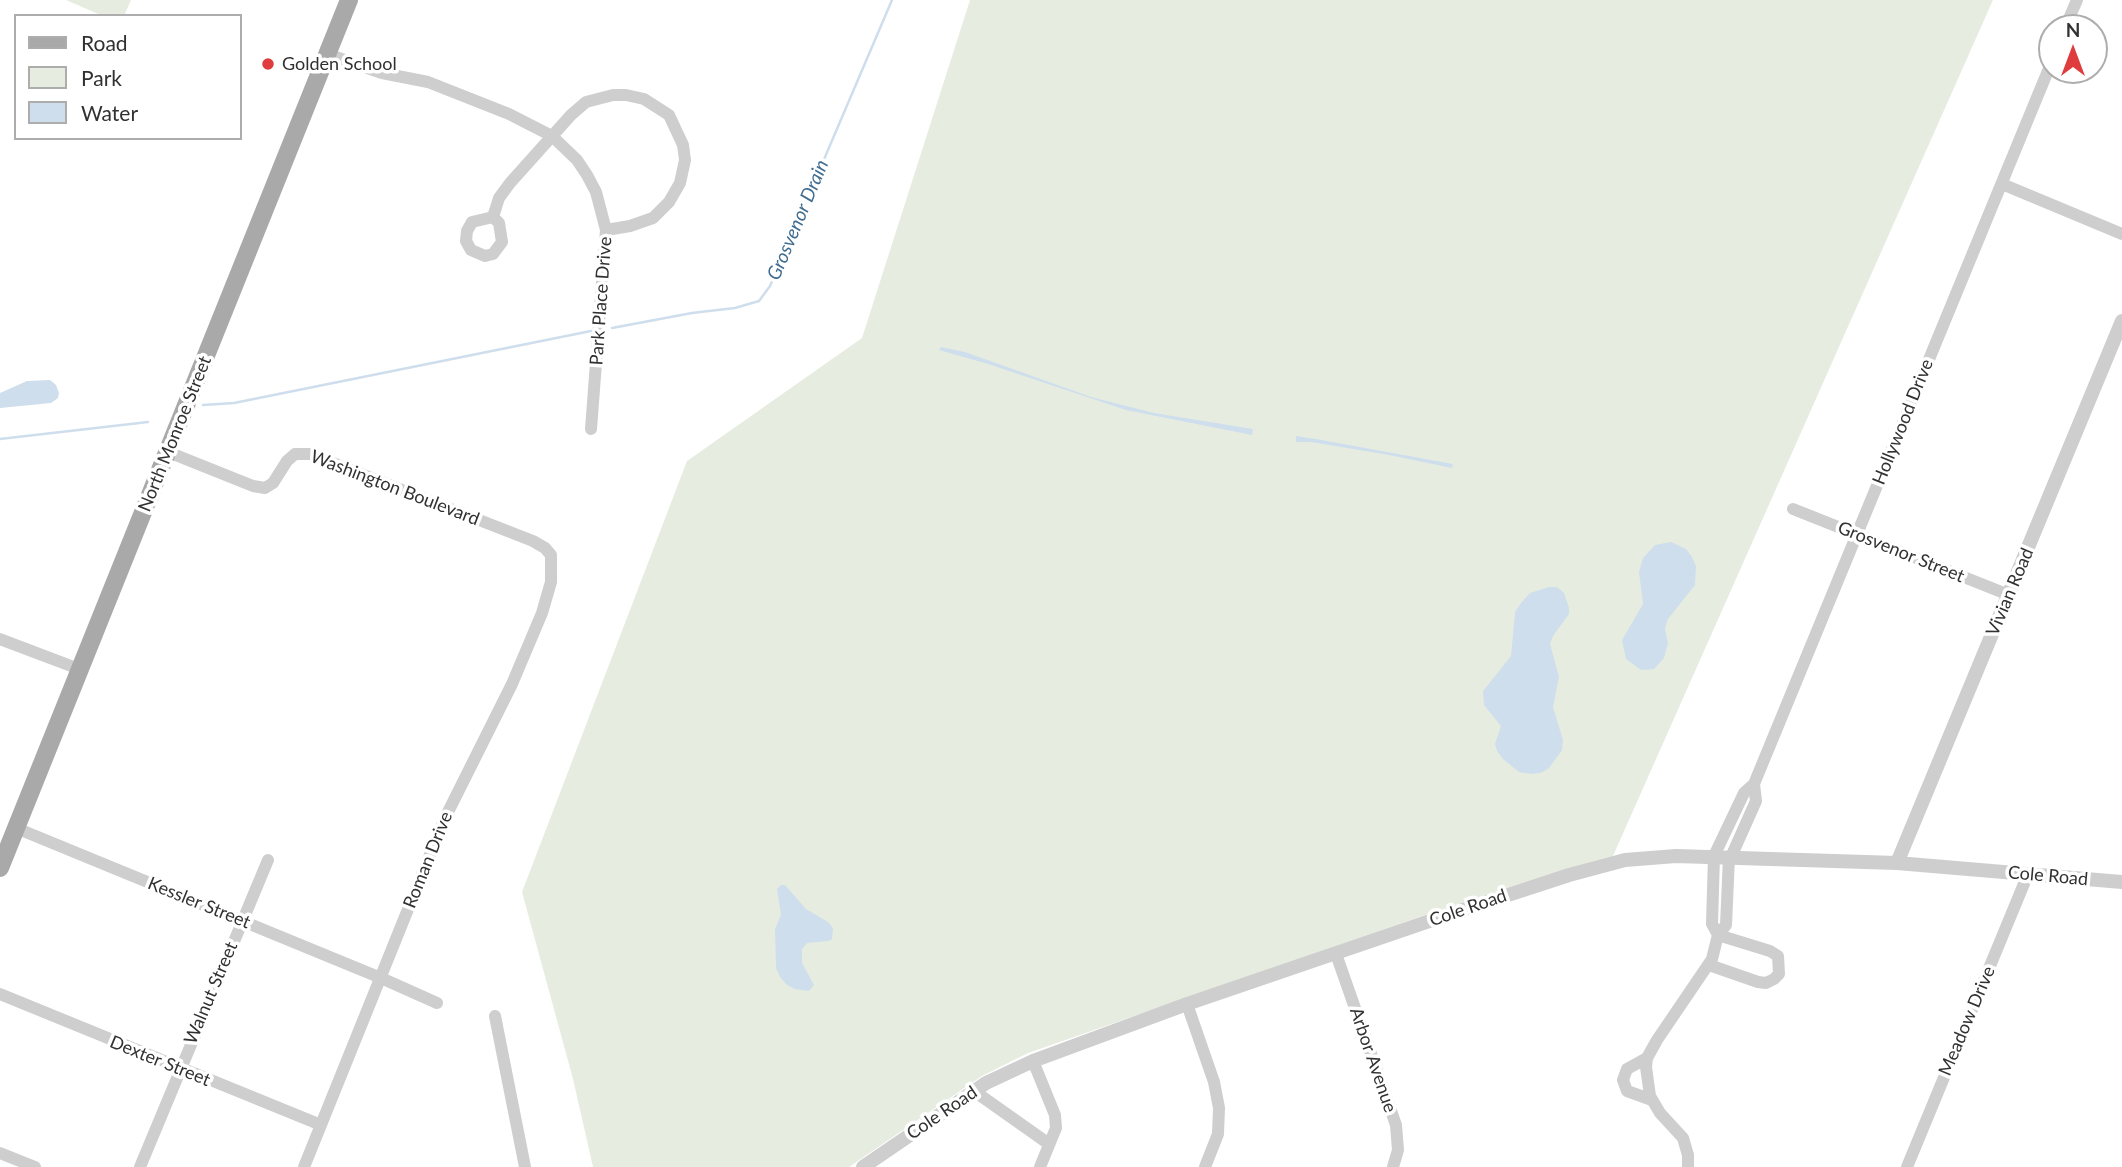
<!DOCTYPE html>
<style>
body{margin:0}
#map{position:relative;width:2122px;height:1167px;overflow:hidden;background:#fff;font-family:Lato,sans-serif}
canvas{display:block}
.legend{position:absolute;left:14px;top:14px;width:228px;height:126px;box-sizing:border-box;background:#fff;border:2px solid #adadad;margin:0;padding:9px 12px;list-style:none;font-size:21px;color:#313131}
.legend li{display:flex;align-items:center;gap:14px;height:35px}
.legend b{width:35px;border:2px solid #adadad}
.north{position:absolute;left:2038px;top:14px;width:70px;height:70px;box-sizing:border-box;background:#fff;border:2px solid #adadad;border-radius:50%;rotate:0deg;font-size:19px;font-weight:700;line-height:28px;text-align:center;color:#313131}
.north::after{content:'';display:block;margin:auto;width:24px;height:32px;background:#df3c3d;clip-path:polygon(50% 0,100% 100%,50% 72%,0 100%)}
</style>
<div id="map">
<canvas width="2122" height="1167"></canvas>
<ul class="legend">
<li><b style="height:9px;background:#a9a9a9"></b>Road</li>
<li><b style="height:19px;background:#e6ede0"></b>Park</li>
<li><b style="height:19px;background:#cedeec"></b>Water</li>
</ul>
<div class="north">N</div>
</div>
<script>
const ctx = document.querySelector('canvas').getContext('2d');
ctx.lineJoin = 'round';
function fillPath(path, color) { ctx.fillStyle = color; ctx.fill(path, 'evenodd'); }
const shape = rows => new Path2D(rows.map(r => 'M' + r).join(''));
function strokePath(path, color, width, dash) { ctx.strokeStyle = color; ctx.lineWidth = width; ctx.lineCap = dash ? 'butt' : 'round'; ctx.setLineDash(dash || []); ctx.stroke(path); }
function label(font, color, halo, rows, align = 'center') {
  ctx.font = font + ' Lato,sans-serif'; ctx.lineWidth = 7; ctx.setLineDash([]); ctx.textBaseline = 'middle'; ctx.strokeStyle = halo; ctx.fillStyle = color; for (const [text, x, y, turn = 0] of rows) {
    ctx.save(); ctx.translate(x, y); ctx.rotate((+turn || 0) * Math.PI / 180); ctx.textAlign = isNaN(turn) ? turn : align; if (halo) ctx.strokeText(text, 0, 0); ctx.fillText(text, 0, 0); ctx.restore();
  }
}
fillPath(shape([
 [66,0,131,0,124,16,103,16],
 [970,0,1993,0,1613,856,1565,869,1448,907,1028,1053,982,1076,849,1167,593,1167,573,1079,522,892,687,461,862,338]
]), '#e6ede0');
fillPath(shape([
 [941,347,965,352,1091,397,1154,413,1253,429,1252,435,1126,410,988,364,939,350],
 [50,380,56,385,59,393,58,398,51,403,0,408,0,393,27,381],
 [1296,436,1316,439,1453,464,1452,468,1389,455,1311,442,1296,442],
 [1671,542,1686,549,1692,557,1696,566,1695,585,1668,619,1665,629,1668,643,1664,658,1654,669,1641,670,1626,659,1622,640,1643,604,1639,572,1643,558,1655,545],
 [1549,587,1557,587,1564,593,1569,608,1569,614,1553,636,1550,644,1559,677,1553,707,1563,740,1562,750,1549,768,1541,773,1531,774,1519,772,1503,759,1497,751,1495,744,1501,726,1484,705,1483,691,1511,656,1515,612,1521,603,1530,593],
 [781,885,785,885,806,909,828,922,833,928,832,939,829,941,807,943,802,949,802,963,814,985,809,991,795,989,787,985,780,977,776,968,775,929,781,915,777,889]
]), '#cedeec');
strokePath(shape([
 [612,328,692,313,735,308,759,301,770,286,892,0],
 [203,405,234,403,591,331],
 [0,439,148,422]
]), '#cedeec', 2.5);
strokePath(shape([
 [2065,28,2077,0],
 [327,54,382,73,428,82,509,114,552,136,577,160,587,175,596,192,606,230,591,429],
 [2002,184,2122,234],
 [493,217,499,223,502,242,493,254,485,256,471,250,466,241,467,231,472,222,493,217,499,198,510,183,571,115,586,102,613,95,626,95,644,99,669,115,683,145,685,160,680,183,669,202,653,218,630,226,606,230],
 [168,452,253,486,265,488,273,483,287,461,295,454,310,454,533,541,545,548,551,555,551,582,542,613,512,684,444,820,304,1167],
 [1793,509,2009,595],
 [0,639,79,669],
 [16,828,381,978,437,1003],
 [1731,857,1756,801,1754,784,2052,61],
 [1718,935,1712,924,1714,856,1744,793,1754,784],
 [1336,954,1396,1125,1398,1150,1393,1167],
 [1709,965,1758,982,1766,983,1774,979,1779,974,1778,956,1770,951,1718,935],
 [0,994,321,1125],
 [1187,1004,1214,1082,1219,1108,1218,1134,1205,1167],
 [495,1016,525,1167],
 [1647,1058,1627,1069,1623,1080,1627,1091,1652,1100],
 [1033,1061,1055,1115,1056,1128,1040,1167],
 [974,1091,1049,1144],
 [0,1153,35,1167],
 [140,1167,268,860],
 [1688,1167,1688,1155,1683,1138,1660,1113,1650,1096,1646,1067,1647,1058,1657,1040,1712,959,1718,935,1726,925,1729,857],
 [1907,1167,2028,874]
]), '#cecece', 12);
strokePath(shape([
 [1897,863,2122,321],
 [863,1167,986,1083,1033,1061,1187,1004,1453,913,1569,875,1625,860,1676,856,1897,863,2122,882]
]), '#cecece', 14);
strokePath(shape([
 [0,868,349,0]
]), '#a9a9a9', 18);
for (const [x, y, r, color] of [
 [268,64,7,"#df3c3d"]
]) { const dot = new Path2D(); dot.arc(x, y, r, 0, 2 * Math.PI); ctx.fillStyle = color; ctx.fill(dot); strokePath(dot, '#fff', 2.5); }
label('18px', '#313131', '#fff', [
 ["Golden School",282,64]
], 'left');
label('18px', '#313131', '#fff', [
 ["Park Place Drive",601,301,-86],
 ["Hollywood Drive",1903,422,-68],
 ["North Monroe Street",175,434,-68],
 ["Washington Boulevard",395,488,21],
 ["Grosvenor Street",1901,552,22],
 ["Vivian Road",2010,592,-67],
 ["Roman Drive",428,860,-68],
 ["Cole Road",2048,876,5],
 ["Kessler Street",199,903,22],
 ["Cole Road",1468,908,-19],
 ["Walnut Street",211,993,-67],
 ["Meadow Drive",1967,1021,-67],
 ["Arbor Avenue",1373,1060,71],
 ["Dexter Street",160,1061,22],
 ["Cole Road",942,1113,-34]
]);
label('italic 19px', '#416d91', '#fff', [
 ["Grosvenor Drain",798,220,-67]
]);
</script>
